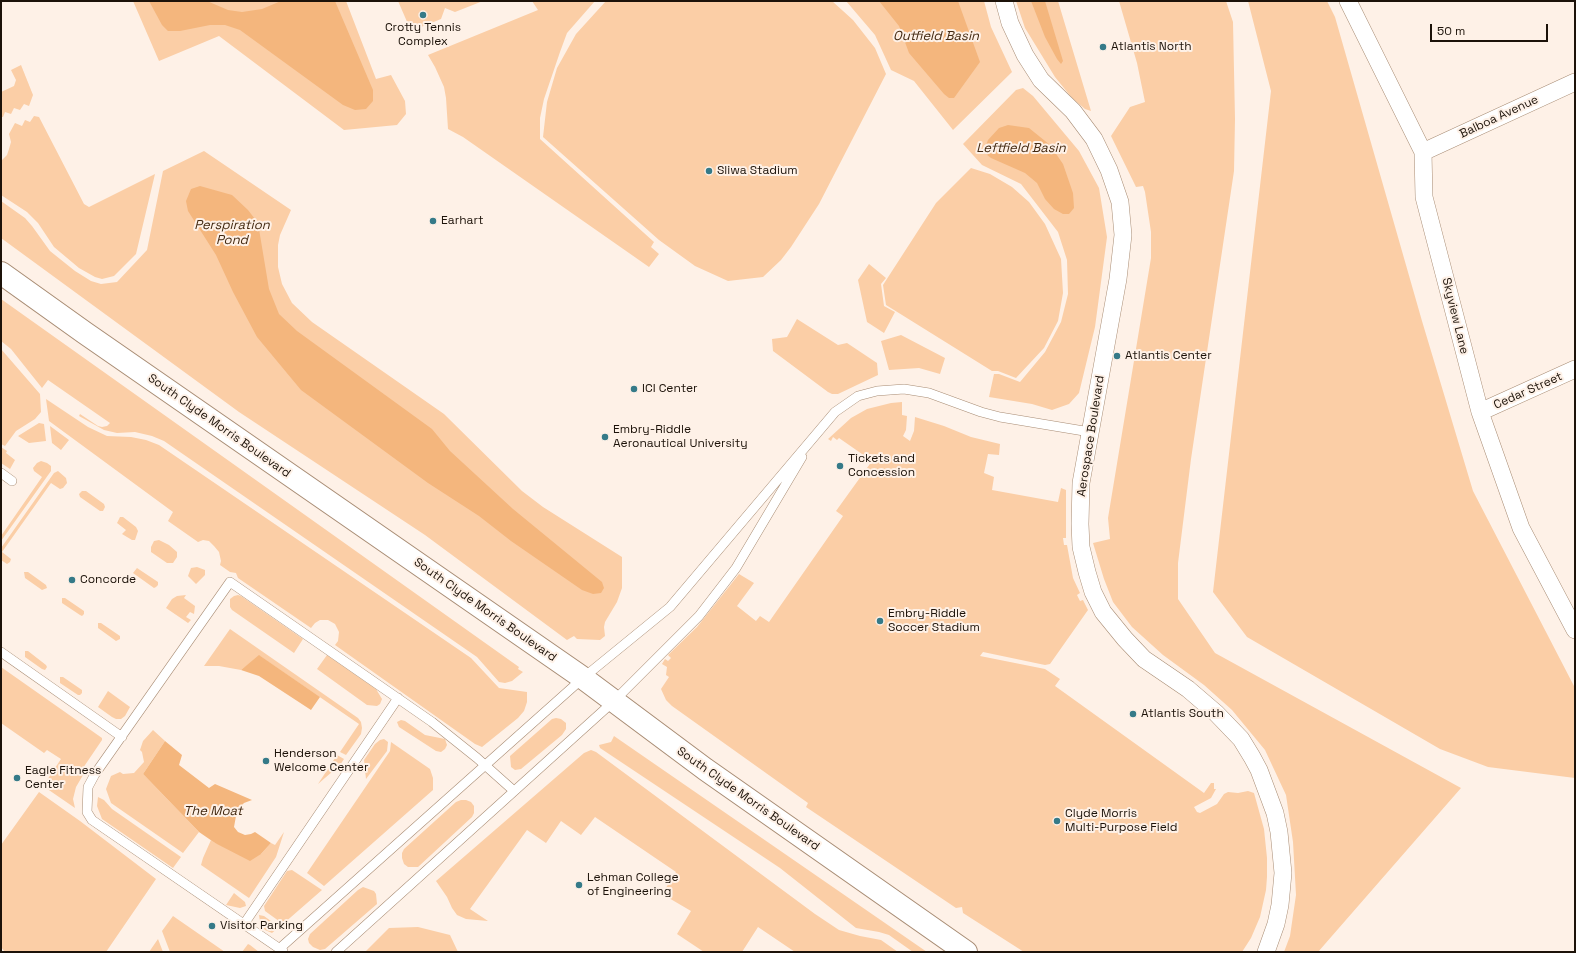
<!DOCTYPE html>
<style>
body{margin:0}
#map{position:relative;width:1576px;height:953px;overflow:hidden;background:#fef1e7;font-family:"Space Grotesk",sans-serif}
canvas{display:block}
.frame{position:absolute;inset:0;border:2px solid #1c1209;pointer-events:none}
.scale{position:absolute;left:1430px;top:24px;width:118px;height:18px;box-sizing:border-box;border:2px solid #1c1209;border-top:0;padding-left:5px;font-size:12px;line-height:14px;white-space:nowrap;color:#1c1209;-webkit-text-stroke:3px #fef1e7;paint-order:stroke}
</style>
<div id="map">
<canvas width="1576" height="953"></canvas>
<div class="frame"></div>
<div class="scale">50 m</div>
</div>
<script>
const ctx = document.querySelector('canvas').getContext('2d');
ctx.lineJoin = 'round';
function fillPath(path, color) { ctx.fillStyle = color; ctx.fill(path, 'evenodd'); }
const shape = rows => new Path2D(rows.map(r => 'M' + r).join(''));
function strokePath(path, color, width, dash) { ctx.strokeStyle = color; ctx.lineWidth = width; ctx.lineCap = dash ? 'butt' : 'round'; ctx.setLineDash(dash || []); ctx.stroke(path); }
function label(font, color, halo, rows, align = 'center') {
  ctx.font = font + ' "Space Grotesk",sans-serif'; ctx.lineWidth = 4; ctx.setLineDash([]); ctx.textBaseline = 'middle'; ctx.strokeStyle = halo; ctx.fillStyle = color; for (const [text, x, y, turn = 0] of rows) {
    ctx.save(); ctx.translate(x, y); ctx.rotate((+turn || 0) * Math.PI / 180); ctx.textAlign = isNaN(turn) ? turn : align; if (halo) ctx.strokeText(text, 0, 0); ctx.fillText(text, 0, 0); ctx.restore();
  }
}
fillPath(shape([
 [133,1,346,1,376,79,391,75,405,101,406,114,397,125,344,130,219,36,159,61],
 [398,1,483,1,455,12,445,8,441,19,416,29,408,24],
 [532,1,595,1,567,33,560,52,544,99,540,118,540,139,654,242,651,247,659,254,649,267,463,137,448,129,446,98,444,87,435,67,428,55,538,10],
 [606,1,832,1,853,20,875,48,886,74,819,204,791,247,781,260,763,277,728,281,695,266,659,240,543,137,547,102,557,68,576,34],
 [846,1,984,1,991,27,1012,72,953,130,914,81,891,70,875,35],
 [1016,1,1058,1,1091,111,1085,109,1072,98,1055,77,1025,28],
 [1119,1,1226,1,1233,22,1235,119,1234,171,1191,459,1178,563,1178,599,1215,653,1461,788,1318,952,1284,952,1290,936,1296,895,1293,842,1286,795,1265,750,1232,710,1204,685,1163,655,1132,627,1113,602,1104,579,1093,543,1110,539,1108,518,1151,258,1151,232,1145,192,1143,186,1136,187,1111,136,1130,107,1145,102,1137,63],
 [1248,1,1327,1,1335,17,1422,321,1473,491,1575,688,1575,778,1488,767,1440,749,1247,637,1213,592,1271,91],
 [21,65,33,95,29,106,24,104,20,110,14,108,11,114,5,112,3,117,1,117,1,92,14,86,16,80,11,70],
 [1023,88,1033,96,1079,151,1099,188,1107,237,1095,327,1079,393,1069,404,1052,410,1032,404,989,397,994,374,999,374,1020,382,1045,352,1061,322,1068,294,1067,260,1058,232,1021,184,982,165,963,144,1016,90],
 [34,116,39,117,84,204,89,207,155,174,136,254,114,276,102,279,95,277,79,268,54,247,38,223,27,212,1,195,1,161,7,155,9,149,11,142,9,134,15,123,22,126,25,120,30,122],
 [204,151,291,210,280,235,278,245,278,267,282,284,292,303,312,322,444,414,522,491,543,507,622,557,622,588,617,602,605,622,604,627,605,636,600,640,577,639,574,636,567,640,425,535,239,412,1,238,1,201,25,218,32,226,50,251,75,271,91,281,101,284,117,282,147,250,163,171],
 [971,168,990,174,1012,187,1029,202,1045,224,1061,259,1063,293,1058,321,1044,348,1016,378,998,371,992,371,886,305,883,285,936,203],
 [869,264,886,278,881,284,884,306,895,312,884,333,867,322,858,280],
 [1,299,519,667,518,669,523,672,512,681,505,683,499,682,477,657,164,441,152,436,135,432,117,433,104,430,79,416,80,414,98,426,102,427,107,426,110,423,48,380,42,388,11,349,1,341],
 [797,319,838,345,847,343,877,363,878,375,838,394,832,394,828,392,773,351,772,339,787,337],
 [901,335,945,358,940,374,919,368,889,370,881,341],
 [1,349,40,394,41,412,35,419,16,431,5,446,1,444],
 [46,399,88,427,107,436,131,437,146,440,159,445,471,658,499,688,527,692,527,702,524,711,518,718,482,747,475,744,335,645,338,641,339,632,335,624,328,620,320,620,315,623,311,628,238,578,236,573,230,572,220,565,221,561,219,552,214,546,209,541,203,540,198,542,168,521,173,512,49,421],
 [902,402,902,415,907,416,906,430,903,436,910,441,914,431,915,417,944,426,971,437,1000,444,999,455,988,454,984,473,994,477,992,490,1058,502,1061,488,1066,490,1066,538,1063,538,1064,545,1067,545,1073,578,1080,593,1077,595,1080,601,1083,600,1088,610,1050,664,1045,665,983,652,980,656,1045,669,1060,679,1055,686,1204,793,1211,783,1214,783,1214,789,1216,789,1211,798,1194,807,1197,812,1200,813,1217,804,1224,794,1228,792,1238,793,1248,791,1254,793,1264,829,1267,858,1267,877,1266,890,1260,917,1251,938,1242,952,1024,952,963,913,962,907,956,908,806,807,808,803,672,706,666,700,661,689,669,677,666,675,667,667,662,664,665,659,668,661,671,658,668,655,697,627,739,574,754,583,737,606,756,621,760,616,769,622,843,516,836,511,872,461,839,438,837,440,833,437,831,441,828,439,851,418,867,409,891,403],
 [39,423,44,424,46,441,29,443,18,436],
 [50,426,69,440,61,450,52,443],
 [1,447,7,451,6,453,15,460,10,469,1,463],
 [41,461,47,463,51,466,51,471,1,541,1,536,42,477,34,471,33,468,37,463],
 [58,471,66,478,67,483,63,488,60,489,51,483,2,552,11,559,10,562,7,564,1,560,1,548,54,473],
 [82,491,86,491,104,504,105,507,103,511,100,511,80,497,79,494],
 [120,517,123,517,136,527,138,531,135,540,132,540,122,534,126,530,117,523],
 [159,540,169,545,177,552,177,557,173,563,167,563,151,552,151,547,154,541],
 [197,567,205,570,205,575,196,584,188,576,191,568],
 [137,568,158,582,158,585,156,587,154,588,133,573],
 [24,572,28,572,46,585,47,588,42,590,25,578],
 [186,595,184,598,195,606,194,614,190,612,186,617,191,620,188,623,166,608,172,599,177,596],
 [238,595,241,596,303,639,294,653,232,610,230,607,230,599,234,596],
 [62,598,65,598,84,611,84,614,82,616,80,615,62,603],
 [98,623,101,623,120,636,120,639,116,641,98,628],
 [230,629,358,718,361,722,362,728,361,734,346,755,340,752,359,724,260,656,241,670,219,666,204,666],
 [25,651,28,651,46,665,47,667,45,670,42,669,25,657],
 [327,655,376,689,382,699,380,704,377,706,367,705,317,669],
 [1,667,102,738,102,740,83,768,86,770,76,787,73,799,75,808,43,786,61,759,47,750,44,753,1,723],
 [60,677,63,677,82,690,82,693,80,695,78,695,60,683],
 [108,691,130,707,125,716,121,719,116,719,112,717,98,707],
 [556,718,561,719,566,723,566,729,562,735,521,769,515,770,511,767,510,756,552,719],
 [401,720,405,721,425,735,445,739,447,745,445,749,441,752,436,751,399,727,397,722],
 [153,730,165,741,143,774,199,832,183,853,111,803,106,789,111,776,120,772,123,774,134,773,144,762,142,752,140,750,143,741],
 [614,736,927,952,913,952,889,935,879,932,856,928,780,868,600,748,599,745,611,742],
 [384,739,388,742,387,751,366,779,364,760,375,744,380,740],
 [391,742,430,769,433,778,433,790,324,886,307,873,390,751],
 [591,750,596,752,815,914,839,930,860,936,881,940,898,952,795,952,758,927,742,952,704,952,677,934,691,911,662,894,676,872,595,817,581,835,561,821,546,843,527,830,470,909,488,921,466,919,457,915,452,908,447,897,436,881,584,753],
 [337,755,344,759,340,765,318,784],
 [39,792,80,821,156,879,106,952,5,952,1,947,1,845],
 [98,797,104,800,112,809,181,857,173,868,102,819,97,806],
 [461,800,466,800,471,802,474,806,474,813,472,817,418,867,408,867,404,864,402,858,402,853,404,849,456,802],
 [284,832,276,857,249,898,201,865,203,858,211,840,215,843,261,854,271,843,275,845],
 [292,870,322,890,283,924,265,911,264,906,287,871],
 [363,887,374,891,376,894,377,904,325,949,320,950,313,947,309,943,308,939,310,934,358,890],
 [234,893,245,902,246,906,240,908,226,905],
 [259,915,264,916,279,927,272,933,265,930,260,922],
 [173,916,225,952,170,952,162,931],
 [418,927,450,935,458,952,365,952,389,928],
 [158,939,163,952,149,952],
 [248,944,250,945,259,952,242,952]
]), '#fbcea6');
fillPath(shape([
 [149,1,207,1,228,10,242,12,262,9,281,1,335,1,373,90,373,101,366,109,355,110,343,105,240,30,225,25,210,25,180,31,168,31,162,25],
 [879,1,958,1,980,62,954,98,949,98,944,94,909,53,899,26],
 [1031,1,1045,1,1063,61,1061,64,1057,59,1045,37],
 [1008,125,1029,128,1050,145,1063,164,1073,193,1074,208,1069,214,1063,214,1054,209,1045,199,1037,183,1025,173,991,158,986,154,985,148,988,140,999,128],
 [200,186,232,195,248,210,258,223,269,289,279,314,297,331,432,429,450,451,513,509,602,582,604,588,601,593,593,594,582,590,511,541,479,516,428,483,301,390,257,337,233,292,216,255,188,211,186,201,191,189],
 [259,655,320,697,311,710,259,676,241,670],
 [165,741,182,755,179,765,209,788,215,784,252,800,244,803,239,808,236,816,234,827,238,832,245,835,251,834,255,832,271,843,261,854,250,861,215,843,199,832,143,774]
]), '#f4b67d');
const lane = shape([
 [1,473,12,481],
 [1,652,122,737],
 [244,924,398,698],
 [279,949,583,678,670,607,835,412,858,396,877,391,904,389,929,393,981,412,1000,417,1090,432],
 [283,951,92,820,87,812,88,787,95,774,230,582,432,722,477,758,514,791],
 [336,952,614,701,699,616,736,568,802,457]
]);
const street = shape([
 [1004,1,1010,23,1025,55,1041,80,1073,111,1094,139,1109,170,1120,202,1123,235,1118,279,1081,483,1080,524,1081,547,1087,572,1093,592,1103,612,1125,639,1144,659,1188,689,1216,713,1241,739,1252,757,1259,770,1275,813,1279,832,1283,873,1280,905,1276,924,1266,952],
 [1348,1,1423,152,1424,197,1480,412,1521,528,1575,630],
 [1423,152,1575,82],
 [1480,412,1575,369]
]);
const secondary = shape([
 [1,273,85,333,583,678,705,769,966,952]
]);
strokePath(lane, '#a88c74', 10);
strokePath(street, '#a88c74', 18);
strokePath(secondary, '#a88c74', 24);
strokePath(lane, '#fff', 9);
strokePath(street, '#fff', 17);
strokePath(secondary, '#fff', 22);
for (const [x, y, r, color] of [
 [423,15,4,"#357a88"],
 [1103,47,4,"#357a88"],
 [709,171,4,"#357a88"],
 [433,221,4,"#357a88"],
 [1117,356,4,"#357a88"],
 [634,389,4,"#357a88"],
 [605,437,4,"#357a88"],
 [840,466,4,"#357a88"],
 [72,580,4,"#357a88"],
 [880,621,4,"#357a88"],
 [1133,714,4,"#357a88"],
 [266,761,4,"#357a88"],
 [17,778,4,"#357a88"],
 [1057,821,4,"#357a88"],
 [579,885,4,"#357a88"],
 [212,926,4,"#357a88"]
]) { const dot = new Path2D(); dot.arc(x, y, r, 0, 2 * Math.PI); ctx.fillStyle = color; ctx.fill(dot); strokePath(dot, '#fef1e7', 1.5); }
label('12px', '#1c1209', '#fef1e7', [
 ["Crotty Tennis",423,28,"center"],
 ["Complex",423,42,"center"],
 ["Atlantis North",1111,47],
 ["Sliwa Stadium",717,171],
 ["Earhart",441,221],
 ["Atlantis Center",1125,356],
 ["ICI Center",642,389],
 ["Embry-Riddle",613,430],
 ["Aeronautical University",613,444],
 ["Tickets and",848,459],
 ["Concession",848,473],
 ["Concorde",80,580],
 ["Embry-Riddle",888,614],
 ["Soccer Stadium",888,628],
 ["Atlantis South",1141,714],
 ["Henderson",274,754],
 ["Welcome Center",274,768],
 ["Eagle Fitness",25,771],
 ["Center",25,785],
 ["Clyde Morris",1065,814],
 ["Multi-Purpose Field",1065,828],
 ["Lehman College",587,878],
 ["of Engineering",587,892],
 ["Visitor Parking",220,926]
], 'left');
label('12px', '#1c1209', '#fef1e7', [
 ["Balboa Avenue",1499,117,-25],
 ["Skyview Lane",1455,316,76],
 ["Cedar Street",1528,391,-24],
 ["South Clyde Morris Boulevard",219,426,35],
 ["Aerospace Boulevard",1091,436,-81],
 ["South Clyde Morris Boulevard",485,610,35],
 ["South Clyde Morris Boulevard",748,799,35]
]);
label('italic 13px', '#432911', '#fef1e7', [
 ["Outfield Basin",936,36],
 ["Leftfield Basin",1021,148],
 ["Perspiration",232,225],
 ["Pond",232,240],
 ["The Moat",213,811]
]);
</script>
